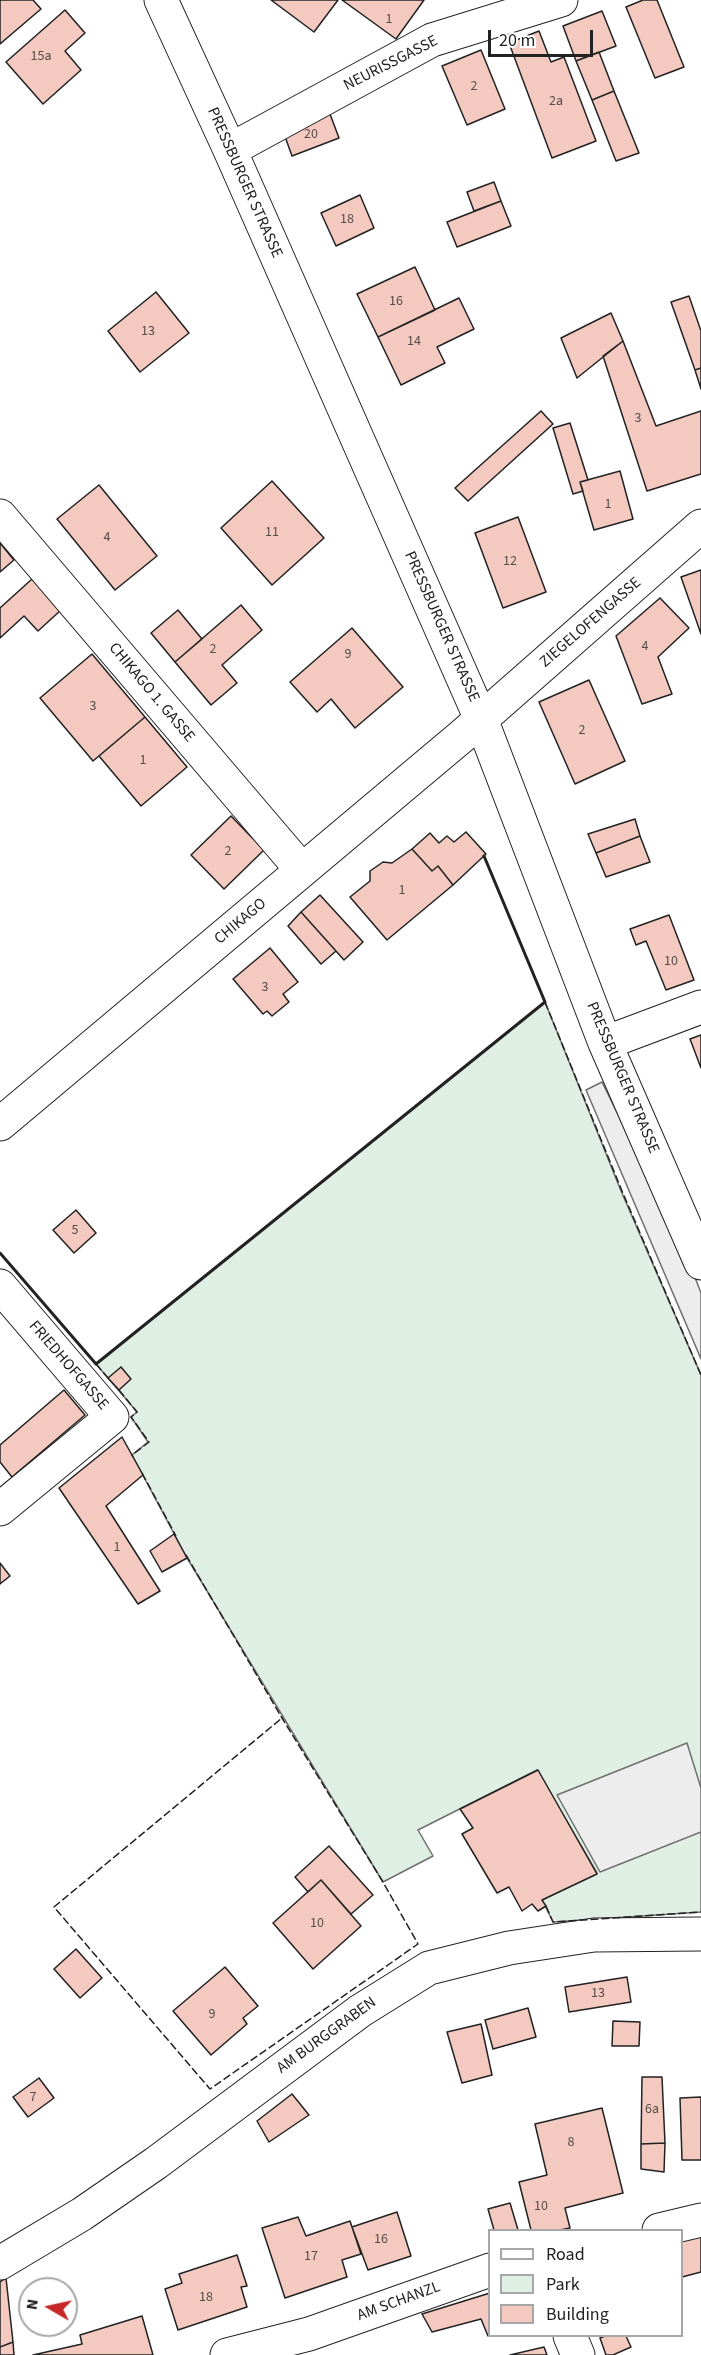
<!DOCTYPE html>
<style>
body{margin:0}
#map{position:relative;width:701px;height:2355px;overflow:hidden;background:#fff;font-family:"Source Sans 3",sans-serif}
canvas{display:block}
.legend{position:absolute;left:488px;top:2229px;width:195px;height:108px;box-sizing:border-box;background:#fff;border:2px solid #a7a7a7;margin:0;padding:8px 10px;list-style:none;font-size:18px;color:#222}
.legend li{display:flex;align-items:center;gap:12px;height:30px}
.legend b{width:30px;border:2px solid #a7a7a7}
.north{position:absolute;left:18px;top:2277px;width:60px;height:60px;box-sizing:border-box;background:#fff;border:2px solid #a7a7a7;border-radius:50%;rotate:279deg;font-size:16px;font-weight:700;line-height:24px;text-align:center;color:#222}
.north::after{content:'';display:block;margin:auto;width:21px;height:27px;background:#c62828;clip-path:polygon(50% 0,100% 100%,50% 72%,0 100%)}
.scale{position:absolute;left:488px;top:30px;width:105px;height:27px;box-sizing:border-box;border:3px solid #222;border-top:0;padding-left:8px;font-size:18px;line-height:21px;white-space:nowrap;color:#222;-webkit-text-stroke:4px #fff;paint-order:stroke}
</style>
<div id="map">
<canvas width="701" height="2355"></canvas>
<ul class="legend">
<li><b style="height:8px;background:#fff"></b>Road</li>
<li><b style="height:16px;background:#e0efe3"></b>Park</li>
<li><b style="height:16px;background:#f3c9c0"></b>Building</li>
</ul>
<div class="north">N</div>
<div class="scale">20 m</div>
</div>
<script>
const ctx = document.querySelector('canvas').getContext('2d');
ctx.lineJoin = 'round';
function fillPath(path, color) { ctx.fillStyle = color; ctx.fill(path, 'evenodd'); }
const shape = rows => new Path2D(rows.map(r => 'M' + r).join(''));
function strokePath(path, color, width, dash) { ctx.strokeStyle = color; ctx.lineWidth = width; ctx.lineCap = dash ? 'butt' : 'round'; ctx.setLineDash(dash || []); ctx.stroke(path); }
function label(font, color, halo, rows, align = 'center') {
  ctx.font = font + ' "Source Sans 3",sans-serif'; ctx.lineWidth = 4.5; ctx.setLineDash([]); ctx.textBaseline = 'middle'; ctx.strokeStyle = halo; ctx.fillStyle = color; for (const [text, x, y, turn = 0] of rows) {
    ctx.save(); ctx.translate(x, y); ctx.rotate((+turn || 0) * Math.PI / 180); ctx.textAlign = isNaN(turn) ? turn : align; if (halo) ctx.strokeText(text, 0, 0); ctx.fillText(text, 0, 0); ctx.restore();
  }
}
const green = shape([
 [545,1002,621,1191,701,1375,701,1912,553,1922,542,1900,597,1873,537,1770,418,1830,433,1856,383,1882,187,1558,132,1455,148,1442,131,1417,137,1412,96,1364,545,1002]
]);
fillPath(green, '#e0efe3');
strokePath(green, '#6f6f6f', 1.5);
const parking = shape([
 [602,1082,684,1249,701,1293,701,1359,586,1090,602,1082],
 [687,1743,701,1788,701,1832,600,1872,557,1795,687,1743]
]);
fillPath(parking, '#ededed');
strokePath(parking, '#6f6f6f', 1.5);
const building = shape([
 [0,0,33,0,41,9,0,44,0,0],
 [271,0,338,0,314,32,271,0],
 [342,0,424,0,396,39,342,0],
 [643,0,657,0,684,67,655,78,626,7,643,0],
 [65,10,85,33,65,51,81,70,43,104,6,62,65,10],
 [602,11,616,46,576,61,563,26,602,11],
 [539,31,551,62,564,57,596,141,552,158,509,43,539,31],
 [481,50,505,109,467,125,442,66,481,50],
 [599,52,614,91,592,100,576,61,599,52],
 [614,91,639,153,616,161,592,100,614,91],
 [330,114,339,138,292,156,283,131,330,114],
 [494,182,501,201,474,211,467,192,494,182],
 [360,195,374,228,336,246,321,213,360,195],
 [501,201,511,226,457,247,447,222,501,201],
 [415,267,435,310,378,337,357,294,415,267],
 [156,292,189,333,140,372,108,331,156,292],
 [689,296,701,331,701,368,695,370,671,302,689,296],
 [459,298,474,329,437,347,445,363,401,385,378,337,459,298],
 [611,313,623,341,577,378,561,338,611,313],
 [623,341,656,426,701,411,701,474,647,491,603,356,623,341],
 [701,368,701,389,695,370,701,368],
 [541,411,553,424,468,501,455,488,541,411],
 [570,423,588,480,580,482,583,491,573,494,553,428,570,423],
 [620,471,633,519,594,530,580,482,620,471],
 [272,481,324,538,272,585,221,528,272,481],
 [99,485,157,556,115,590,57,519,99,485],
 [518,517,546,592,503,608,475,533,518,517],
 [0,543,14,560,0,572,0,543],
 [701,570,701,634,681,577,701,570],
 [32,579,61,610,38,631,24,616,0,638,0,608,32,579],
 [660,598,689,628,658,657,672,694,642,704,616,636,660,598],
 [241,605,262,630,222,665,237,683,211,705,175,662,241,605],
 [178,610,202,639,175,662,151,633,178,610],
 [352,628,403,687,355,728,331,699,317,712,290,682,352,628],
 [92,654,145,717,93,761,40,698,92,654],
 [589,680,625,761,575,784,539,702,589,680],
 [145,717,187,767,141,806,99,756,145,717],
 [231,816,264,850,224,889,191,855,231,816],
 [635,819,640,836,596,853,588,834,635,819],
 [466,832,486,854,453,885,438,866,432,871,412,849,430,833,439,843,447,836,454,842,466,832],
 [640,836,650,862,606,877,596,853,640,836],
 [412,849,432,871,438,866,453,885,387,940,350,897,370,881,370,871,383,862,392,863,412,849],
 [320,895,363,942,344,960,301,912,320,895],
 [301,912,336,951,321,964,288,926,301,912],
 [669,915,694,980,666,990,646,941,636,945,630,929,669,915],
 [270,948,298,982,283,994,289,1002,272,1016,267,1011,263,1014,233,979,270,948],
 [701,1035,701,1068,690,1039,701,1035],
 [76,1210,96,1233,74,1253,53,1230,76,1210],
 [121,1367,131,1379,119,1390,108,1378,121,1367],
 [64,1390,85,1415,12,1477,0,1462,0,1445,64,1390],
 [122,1437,143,1475,106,1506,160,1591,138,1604,59,1488,122,1437],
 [174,1534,187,1558,162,1572,150,1551,174,1534],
 [0,1563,10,1576,0,1584,0,1563],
 [538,1770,597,1874,542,1900,546,1906,538,1911,532,1904,522,1911,509,1887,497,1893,462,1834,473,1828,460,1809,538,1770],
 [329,1846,373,1895,351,1914,321,1880,308,1892,295,1877,329,1846],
 [321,1880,361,1926,313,1969,273,1923,321,1880],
 [76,1949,102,1978,80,1998,54,1969,76,1949],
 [225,1967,258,2006,243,2018,247,2024,211,2055,173,2011,225,1967],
 [627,1977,631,2002,569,2012,565,1987,627,1977],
 [528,2008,536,2037,493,2049,485,2020,528,2008],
 [613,2021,640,2022,639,2046,612,2046,613,2021],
 [481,2024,492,2075,462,2083,447,2032,481,2024],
 [642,2077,662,2077,665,2143,641,2144,642,2077],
 [39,2078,54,2098,28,2117,13,2097,39,2078],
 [292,2094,309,2115,269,2142,257,2121,292,2094],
 [701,2097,701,2160,682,2160,680,2098,701,2097],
 [602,2108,623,2193,565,2208,570,2228,560,2230,531,2230,519,2182,547,2175,535,2124,602,2108],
 [665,2143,664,2172,641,2169,641,2144,665,2143],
 [510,2203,518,2230,494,2230,488,2209,510,2203],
 [397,2212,411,2256,368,2270,352,2227,397,2212],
 [298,2217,306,2236,350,2221,361,2254,342,2260,347,2277,285,2298,262,2228,298,2217],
 [701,2236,701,2272,682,2277,682,2241,701,2236],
 [237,2255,247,2286,241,2287,247,2307,178,2330,165,2289,182,2283,179,2274,237,2255],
 [6,2278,13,2342,0,2347,0,2282,6,2278],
 [490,2293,490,2335,488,2336,481,2319,432,2332,422,2314,490,2293],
 [142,2316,153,2355,33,2355,82,2344,80,2335,142,2316],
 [605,2336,626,2336,631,2347,613,2355,606,2355,600,2338,605,2336],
 [13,2342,14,2355,0,2355,0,2347,13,2342],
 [544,2347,547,2355,510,2355,544,2347]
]);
fillPath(building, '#f3c9c0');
strokePath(building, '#222', 1.5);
const minor = shape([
 [161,0,230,150,481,719,605,1043,701,1263],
 [230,150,432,40,561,0],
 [0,516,302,870],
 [605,1043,701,1007],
 [0,1124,462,736,701,526],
 [0,1286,112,1417,0,1509],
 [659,2230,701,2220],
 [0,2263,82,2214,156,2163,360,2011,429,1968,509,1948,594,1935,701,1934],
 [570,2336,578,2355],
 [227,2355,309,2334,490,2270]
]);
strokePath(minor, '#222', 35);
strokePath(minor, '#fff', 33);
strokePath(shape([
 [545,1002,622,1191,701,1375],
 [96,1364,108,1378],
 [119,1390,137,1412,131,1417,149,1442,132,1455,133,1457],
 [142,1473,176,1536],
 [186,1555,282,1718,383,1882,418,1944,210,2089,54,1907,282,1718],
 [546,1906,553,1922,701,1912]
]), '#222', 1.5, [8, 3]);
strokePath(shape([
 [0,1253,96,1364,545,1002,484,856]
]), '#222', 3);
label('14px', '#564c4a', null, [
 ["1",389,20],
 ["15a",41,57],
 ["2",474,87],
 ["2a",556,102],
 ["20",311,135],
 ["18",347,220],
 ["16",396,302],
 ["13",148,332],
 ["14",414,342],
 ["3",638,419],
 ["1",608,505],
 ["11",272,533],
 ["4",107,538],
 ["12",510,562],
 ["4",645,647],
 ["2",213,650],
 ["9",348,655],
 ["3",93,707],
 ["2",582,731],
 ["1",143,761],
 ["2",228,852],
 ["1",402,891],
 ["10",671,962],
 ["3",265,988],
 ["5",75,1231],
 ["1",117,1548],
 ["10",317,1924],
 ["13",598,1994],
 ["9",212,2015],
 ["7",33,2098],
 ["6a",652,2110],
 ["8",571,2143],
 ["10",541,2207],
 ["16",381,2240],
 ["17",311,2257],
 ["18",206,2298]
]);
label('16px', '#222', '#fff', [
 ["NEURISSGASSE",391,64,-27],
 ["PRESSBURGER STRASSE",244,183,66],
 ["ZIEGELOFENGASSE",591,623,-41],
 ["PRESSBURGER STRASSE",441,627,66],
 ["CHIKAGO 1. GASSE",151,693,50],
 ["CHIKAGO",241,922,-40],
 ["PRESSBURGER STRASSE",622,1078,67],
 ["FRIEDHOFGASSE",68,1366,49],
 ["AM BURGGRABEN",327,2036,-36],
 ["AM SCHANZL",399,2302,-20]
]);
</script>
